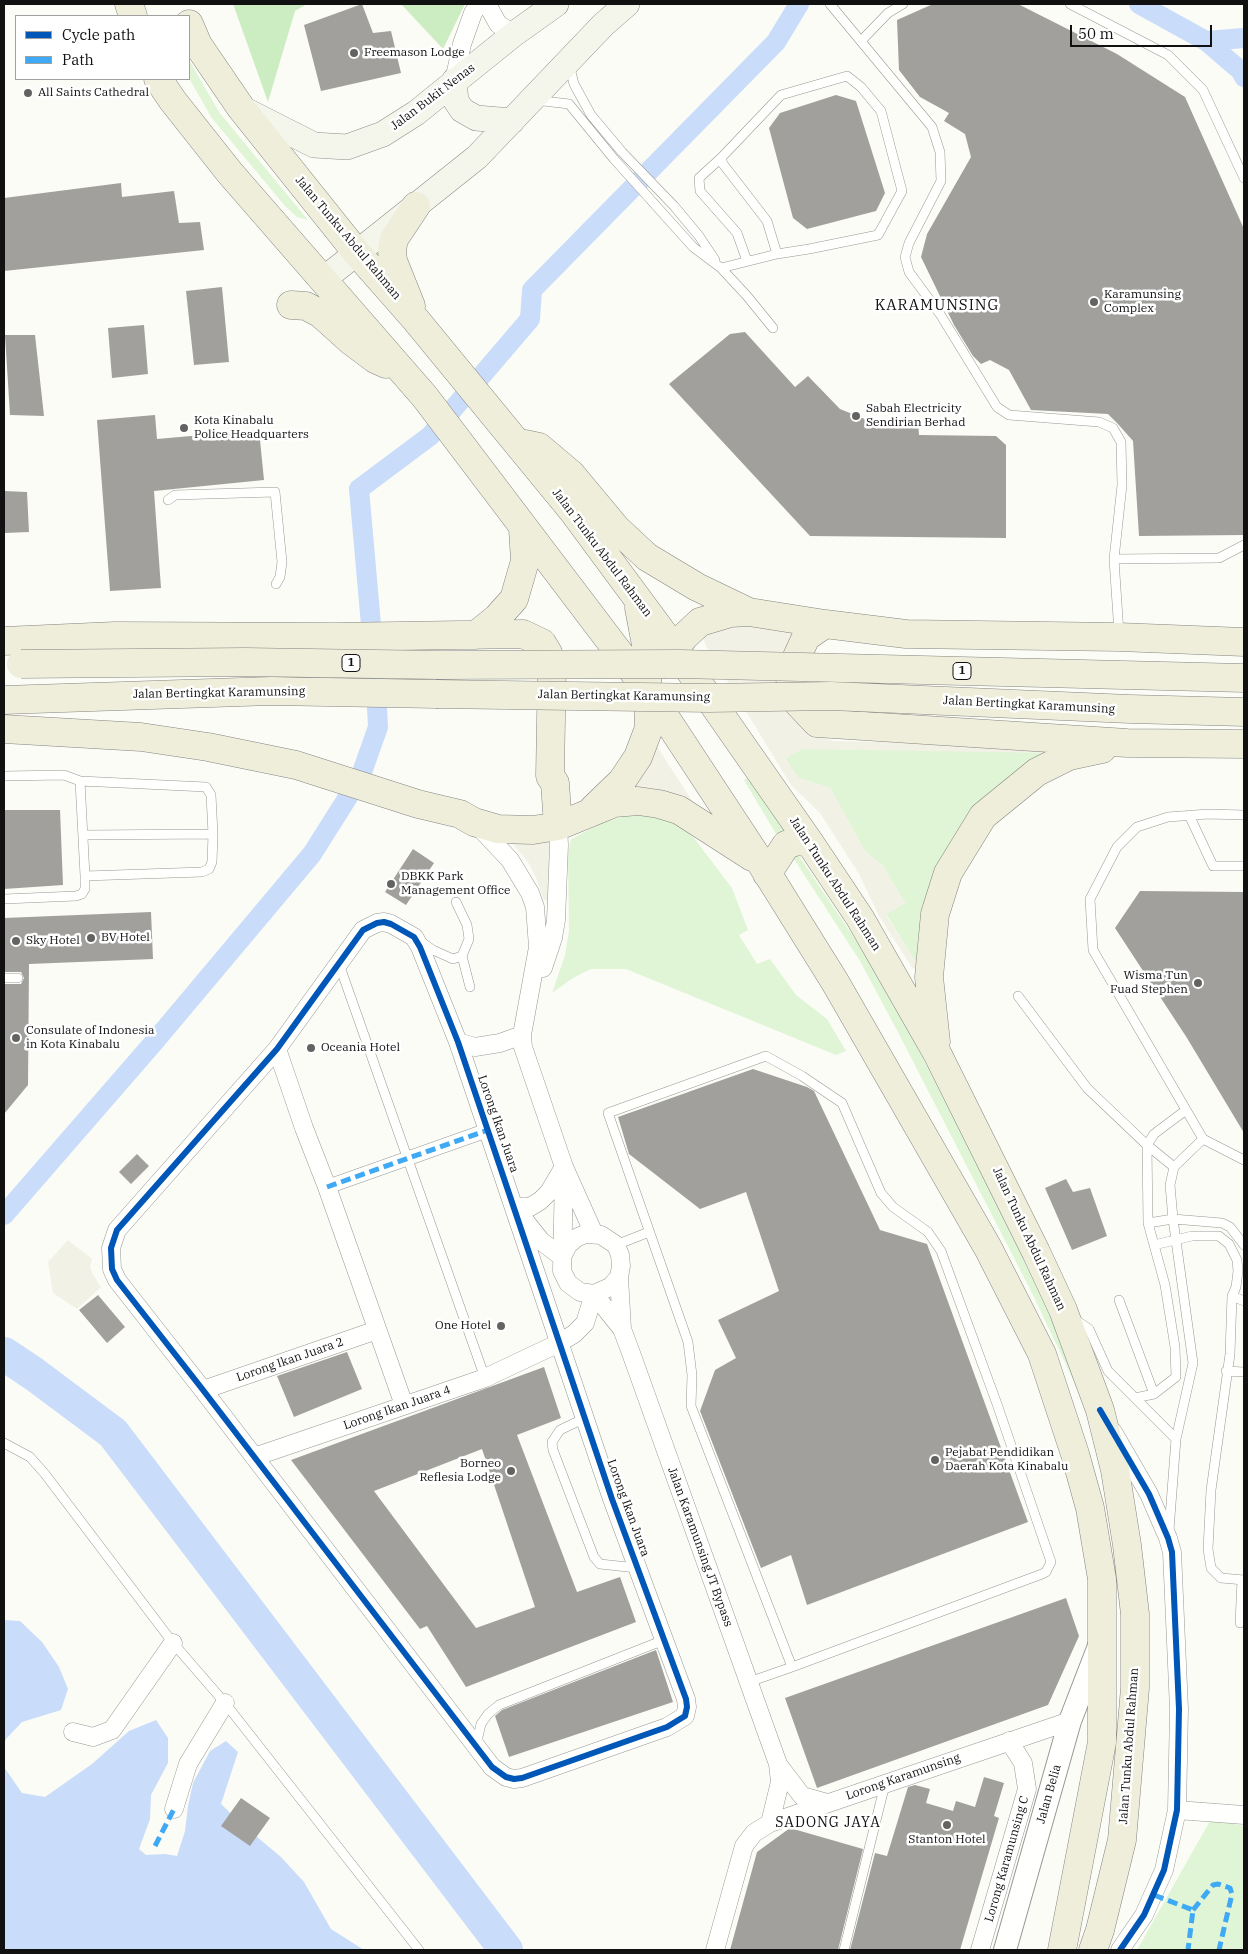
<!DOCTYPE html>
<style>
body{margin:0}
#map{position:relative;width:1248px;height:1954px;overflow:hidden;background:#fcfcf7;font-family:"IBM Plex Serif",serif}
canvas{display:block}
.frame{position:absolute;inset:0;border:5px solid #111;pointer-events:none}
.legend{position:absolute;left:15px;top:15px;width:175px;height:65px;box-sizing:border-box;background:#fff;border:1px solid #a0a0a0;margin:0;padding:6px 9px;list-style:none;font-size:15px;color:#111}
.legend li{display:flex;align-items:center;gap:10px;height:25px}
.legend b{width:25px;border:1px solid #a0a0a0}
.scale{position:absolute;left:1070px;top:25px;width:142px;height:22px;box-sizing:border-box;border:2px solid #111;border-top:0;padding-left:6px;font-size:15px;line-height:18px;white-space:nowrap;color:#111;-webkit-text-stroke:4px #fff;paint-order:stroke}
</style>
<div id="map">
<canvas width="1248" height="1954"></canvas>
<div class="frame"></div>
<ul class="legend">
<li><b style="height:6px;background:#0057b8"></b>Cycle path</li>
<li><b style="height:6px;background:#3fa9f5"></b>Path</li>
</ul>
<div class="scale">50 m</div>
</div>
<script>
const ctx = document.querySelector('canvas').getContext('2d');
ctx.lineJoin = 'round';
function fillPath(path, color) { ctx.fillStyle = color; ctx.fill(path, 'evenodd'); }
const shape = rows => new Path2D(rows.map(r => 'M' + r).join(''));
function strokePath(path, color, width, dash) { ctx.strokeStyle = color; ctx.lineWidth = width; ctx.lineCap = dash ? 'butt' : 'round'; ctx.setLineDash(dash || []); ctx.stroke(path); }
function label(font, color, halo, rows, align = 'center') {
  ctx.font = font + ' "IBM Plex Serif",serif'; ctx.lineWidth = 5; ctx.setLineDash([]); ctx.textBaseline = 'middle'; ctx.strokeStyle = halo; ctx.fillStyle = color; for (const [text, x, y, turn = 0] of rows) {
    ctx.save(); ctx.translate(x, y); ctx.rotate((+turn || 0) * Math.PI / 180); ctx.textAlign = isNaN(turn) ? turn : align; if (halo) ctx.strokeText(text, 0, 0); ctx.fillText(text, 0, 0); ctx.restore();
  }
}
fillPath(shape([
 [189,60,219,112,308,220,297,217,285,206,211,117,189,78],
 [802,749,952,750,1051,753,983,810,918,966,886,914,905,903,883,866,865,851,830,788,798,778,785,758],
 [749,777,787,835,779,839,744,780],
 [634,813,652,813,674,821,694,838,732,888,748,930,739,935,757,964,770,959,796,995,827,1019,846,1051,836,1055,626,969,591,969,573,978,552,993,565,955,569,931,568,855,571,839,602,823],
 [797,853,867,957,910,1033,1042,1290,1085,1405,1033,1295,901,1038,860,961,792,856],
 [1211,1819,1244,1826,1244,1950,1137,1950]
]), '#dff5d5');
fillPath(shape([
 [233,4,307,4,295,11,268,102],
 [401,4,465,4,443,49]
]), '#ccedc2');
fillPath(shape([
 [715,624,810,626,788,653,821,737,834,741,1048,746,1051,753,802,749,785,758,799,778,830,788,865,851,883,866,905,903,886,915,918,966,913,969,879,916,859,874,820,813,791,785,706,646,703,638,707,630],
 [656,745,700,813,631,792],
 [549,841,549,902,543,899,537,880,528,862,511,842],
 [68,1240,92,1259,90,1267,92,1273,101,1287,77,1309,53,1293,48,1262]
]), '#f1f1e6');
fillPath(shape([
 [4,1620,20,1621,42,1642,59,1667,68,1689,61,1710,22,1722,6,1739,4,1744],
 [156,1720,168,1738,168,1763,151,1795,150,1819,139,1849,146,1855,165,1854,177,1856,185,1831,188,1806,193,1783,210,1751,226,1741,238,1752,221,1804,244,1826,281,1857,304,1882,331,1929,364,1950,4,1950,4,1767,22,1793,45,1797,92,1764,129,1731]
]), '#c9dcfa');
strokePath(shape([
 [1139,4,1206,41,1241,71,1244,77],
 [1206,41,1244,38],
 [4,1215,155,1041,312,854,360,778,378,727,375,670,359,489,430,436,530,319,532,290,776,42,799,4]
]), '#c9dcfa', 20);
strokePath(shape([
 [4,1354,34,1374,113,1433,506,1950]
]), '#c9dcfa', 34);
fillPath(shape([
 [362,4,373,33,391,31,401,73,321,91,304,25],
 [933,4,1018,4,1117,54,1185,97,1244,229,1244,535,1139,536,1133,441,1118,424,1108,414,1031,410,1009,370,990,360,981,364,973,356,954,325,921,257,927,234,971,157,965,134,944,121,949,113,920,97,899,70,897,20],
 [836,95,856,101,885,193,876,211,807,229,793,218,769,128,780,113],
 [121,183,122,197,174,191,179,223,200,222,204,250,4,271,4,198],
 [222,287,229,362,194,365,186,291],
 [144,325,148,374,112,378,108,328],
 [745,332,795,387,808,376,840,409,872,422,918,423,919,435,996,436,1006,445,1006,538,810,536,669,384,730,334],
 [5,335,35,335,44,416,10,415],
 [155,415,157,439,259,430,264,480,154,491,161,588,110,591,97,420],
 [4,491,27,492,29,532,4,533],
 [4,810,60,810,63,885,4,889],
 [413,849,434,863,406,905,385,892],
 [1140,891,1244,892,1244,1133,1187,1038,1115,928],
 [151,912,153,959,29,964,28,1085,4,1114,4,984,21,984,24,978,21,972,4,972,4,918],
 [753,1069,807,1087,814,1091,880,1230,927,1244,1028,1522,807,1605,791,1555,761,1568,700,1411,715,1370,736,1358,718,1320,779,1291,746,1192,700,1209,629,1154,618,1117],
 [137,1154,149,1166,131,1184,119,1172],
 [1066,1179,1073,1192,1090,1188,1107,1236,1072,1250,1045,1188],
 [98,1295,125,1327,107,1343,79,1310],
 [347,1352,362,1389,294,1417,277,1376],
 [544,1367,561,1418,517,1435,577,1592,620,1577,636,1622,466,1687,427,1626,420,1629,291,1460],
 [482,1449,535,1607,476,1628,374,1491],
 [1066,1598,1079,1636,1048,1705,817,1788,785,1698],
 [656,1650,673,1702,509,1757,495,1716,502,1710],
 [984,1777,1004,1783,994,1816,999,1818,960,1950,850,1950,875,1853,887,1856,908,1787,915,1785,930,1789,926,1803,953,1811,956,1801,975,1807],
 [241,1798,270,1818,250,1846,221,1826],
 [790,1828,863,1849,838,1950,730,1950,757,1852]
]), '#a1a09c');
const service = shape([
 [830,4,932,127,940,152,941,181,909,243,905,257,909,272,940,314,997,407,1009,415,1099,422,1113,428,1121,442,1122,485,1114,559,1219,558,1244,545],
 [1070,4,1168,55,1203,90,1244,178],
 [861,41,888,13,903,4],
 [569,64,574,84,591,115,622,152,674,206,699,236,715,260],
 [535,100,569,104,614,159,693,247,721,268,747,296,773,328],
 [721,158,699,178,700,191,737,233,747,261],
 [721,268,777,254,809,249,878,235,902,191,881,111,861,87,847,76,781,95,721,158,723,164,767,221,777,254],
 [168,500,175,495,275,492,282,562,280,577,276,584],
 [1114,559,1119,633],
 [4,776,64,775,80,781,85,876,85,889,82,894,76,896,4,899],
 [80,781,206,787,211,795,213,834,84,835],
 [1189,815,1213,866,1244,866],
 [1244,815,1208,814,1168,817,1137,827,1117,847,1090,899,1093,950,1203,1139,1244,1160],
 [85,876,202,872,209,869,212,862,213,834],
 [420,941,433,950,453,959,462,956,469,939,467,925,456,902],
 [462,956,470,987],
 [339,964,485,1378],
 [4,978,18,978],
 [1018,996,1087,1088,1147,1145,1174,1167],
 [1148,1223,1173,1219,1222,1223,1230,1227,1244,1245],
 [616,1245,649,1232],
 [1154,1245,1192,1236,1219,1236,1229,1244,1237,1260,1238,1271,1236,1287,1232,1296,1230,1354,1211,1490,1208,1549,1211,1568,1221,1578,1244,1580],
 [1232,1296,1244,1301],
 [1119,1300,1154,1394],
 [1073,1318,1089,1329,1108,1371,1135,1398,1154,1394,1176,1377,1175,1347,1165,1285,1148,1223,1147,1145,1154,1134,1186,1110],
 [1226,1371,1244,1372],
 [1135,1398,1176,1439],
 [585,1418,560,1430,552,1442,553,1450,594,1557,600,1564,637,1568],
 [4,1443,30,1457,45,1474,173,1643,225,1703,419,1950],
 [1169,1530,1176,1439,1193,1363,1173,1219,1170,1185,1174,1167,1203,1139],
 [1240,1623,1242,1580],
 [749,1682,792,1667,1042,1574,1046,1572,1051,1562,997,1404,941,1251,928,1232,893,1207,881,1193,842,1103,802,1076,766,1056,608,1113,688,1342,692,1375,691,1406,792,1667],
 [478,1746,478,1737,481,1724,488,1714,499,1705,664,1640],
 [844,1950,885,1784]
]);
const pedestrian = shape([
 [327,1187,488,1130]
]);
const minor = shape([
 [487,4,498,24,514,34],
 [454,81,462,44,473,13,479,4],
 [478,826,510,860,530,893,535,907,538,947,522,1035,523,1047,564,1167,594,1234],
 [384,922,391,924,414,937,420,947,458,1042,612,1499,686,1699,687,1707,685,1716,667,1727,522,1778,514,1779,506,1777,492,1767,203,1390,117,1280,112,1269,111,1248,117,1230,277,1049,363,930,377,923,384,922],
 [543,968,553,938,556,920,559,845,558,826],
 [458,1042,475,1047,500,1043,522,1035],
 [277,1049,304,1128,327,1187,404,1405],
 [564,1173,562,1271,568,1283,580,1292,594,1294,610,1287,619,1277],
 [514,1207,530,1207,540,1201,549,1192,562,1170],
 [522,1217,541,1241,562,1257],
 [562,1257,568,1245,576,1238,585,1234,601,1235,616,1245,620,1255,621,1266,619,1277,622,1329],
 [594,1294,622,1329,631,1353,778,1764,780,1782,770,1823],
 [203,1390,377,1330],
 [1113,1432,1149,1494,1168,1538,1172,1552,1179,1709,1177,1810,1164,1870,1144,1915,1120,1950],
 [254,1457,485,1378,557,1344,574,1334,585,1323,594,1294],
 [73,1732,93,1737,112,1730,173,1643],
 [780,1767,802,1796,827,1803],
 [174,1809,188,1764,225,1703],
 [1177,1810,1244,1815],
 [715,1950,744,1846,754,1833,770,1823,1070,1721],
 [980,1950,1027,1789,1023,1763,1009,1741]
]);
const tertiary = shape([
 [1005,1950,1070,1721,1099,1646]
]);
const secondary = shape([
 [454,81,456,101,462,110,476,118,512,121],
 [241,108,314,145,347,147,383,134,416,113,514,34,556,4],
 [324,279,477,157,603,25,627,4]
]);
const primary = shape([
 [129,4,133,16],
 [189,24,198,45,241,108,357,253,416,320,572,510,674,648,810,843,860,918,937,1053,1036,1252,1063,1310,1100,1410,1115,1470,1127,1545,1135,1614,1135,1688,1122,1840,1100,1930,1093,1950],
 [158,79,173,101,230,173,425,397,648,691,759,860,835,982,988,1248,1042,1354,1075,1454,1090,1508,1102,1579,1102,1742,1062,1950],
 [291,305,306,306,321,314,351,341,375,359,386,364],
 [411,306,393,261,392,250,394,239,416,206],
 [525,444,539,447,571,474,616,528,647,557,697,587,749,612],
 [825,624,806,637,796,659,790,679,798,703,817,723,1127,743,1244,744],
 [476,635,497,618,514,599,525,561,523,529],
 [4,641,115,636,335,637,523,634,542,643,548,653,552,663,550,776,555,783,558,826],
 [664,664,684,637,700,622,730,613,749,612,825,624,906,634,1119,637,1244,642],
 [4,700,271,691,436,694],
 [4,729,141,737,208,747,296,765,418,804,460,814,474,822,498,829,533,830,558,826,614,803,638,801,659,804,679,810,752,857],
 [594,808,622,781,638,757,649,728,646,645,639,608],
 [767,874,786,845,797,841,810,843],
 [936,1042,929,977,935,914,948,873,983,816,1037,772,1069,756,1102,749]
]);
strokePath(service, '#979795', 10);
strokePath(pedestrian, '#979795', 15);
strokePath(minor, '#979795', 19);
strokePath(tertiary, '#979795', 24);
strokePath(secondary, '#8d8d8b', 26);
strokePath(primary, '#848482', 29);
strokePath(service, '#fffffe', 9);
strokePath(pedestrian, '#fffffe', 14);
strokePath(minor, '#fffffe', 18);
strokePath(tertiary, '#fffffe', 22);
strokePath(secondary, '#f4f6eb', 25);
strokePath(primary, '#eeeeda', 28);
const primaryBridge = shape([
 [21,664,245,662,440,665,680,664,1244,678],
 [436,694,709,698,831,696,1130,709,1244,712]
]);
strokePath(primaryBridge, '#848482', 29, []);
strokePath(primaryBridge, '#eeeeda', 28);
strokePath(shape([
 [327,1187,488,1130],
 [155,1846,174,1809],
 [1154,1895,1193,1910,1188,1950],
 [1193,1910,1213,1885,1218,1884,1230,1888,1232,1894,1219,1950]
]), '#3fa9f5', 5, [10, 5]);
strokePath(shape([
 [384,922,391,924,414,937,420,947,458,1042,612,1499,686,1699,687,1707,685,1716,667,1727,522,1778,514,1779,506,1777,492,1767,203,1390,117,1280,112,1269,111,1248,117,1230,277,1049,363,930,377,923,384,922],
 [1100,1410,1149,1494,1168,1538,1172,1552,1179,1709,1177,1810,1164,1870,1144,1915,1120,1950]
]), '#0057b8', 6);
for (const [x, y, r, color] of [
 [354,53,5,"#636362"],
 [28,93,5,"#636362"],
 [1094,302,5,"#636362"],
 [856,416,5,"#636362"],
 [184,428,5,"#636362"],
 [391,884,5,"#636362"],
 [91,938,5,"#636362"],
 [16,941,5,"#636362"],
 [1198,983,5,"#636362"],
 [16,1038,5,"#636362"],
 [311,1048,5,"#636362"],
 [501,1326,5,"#636362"],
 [935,1460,5,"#636362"],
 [511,1471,5,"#636362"],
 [947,1825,5,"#636362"]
]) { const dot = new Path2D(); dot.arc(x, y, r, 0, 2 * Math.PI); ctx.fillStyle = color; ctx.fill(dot); strokePath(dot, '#fff', 2); }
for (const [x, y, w] of [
 [351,663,18],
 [962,671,18]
]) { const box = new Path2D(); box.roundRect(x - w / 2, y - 8.5, w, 17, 4); ctx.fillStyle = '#fff'; ctx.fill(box); strokePath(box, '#111', 1); }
label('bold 11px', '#111', null, [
 ["1",351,663],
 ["1",962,671]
]);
label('12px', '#111', '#fff', [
 ["Freemason Lodge",364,53],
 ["All Saints Cathedral",38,93],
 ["Karamunsing",1104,295],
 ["Complex",1104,309],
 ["Sabah Electricity",866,409],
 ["Sendirian Berhad",866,423],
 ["Kota Kinabalu",194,421],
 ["Police Headquarters",194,435],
 ["DBKK Park",401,877],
 ["Management Office",401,891],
 ["BV Hotel",101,938],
 ["Sky Hotel",26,941],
 ["Wisma Tun",1188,976,"right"],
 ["Fuad Stephen",1188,990,"right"],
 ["Consulate of Indonesia",26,1031],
 ["in Kota Kinabalu",26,1045],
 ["Oceania Hotel",321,1048],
 ["One Hotel",491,1326,"right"],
 ["Pejabat Pendidikan",945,1453],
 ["Daerah Kota Kinabalu",945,1467],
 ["Borneo",501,1464,"right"],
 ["Reflesia Lodge",501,1478,"right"],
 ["Stanton Hotel",947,1840,"center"]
], 'left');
label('12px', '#111', '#fff', [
 ["Jalan Bukit Nenas",433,97,-37],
 ["Jalan Tunku Abdul Rahman",348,238,50],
 ["Jalan Tunku Abdul Rahman",602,553,53],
 ["Jalan Bertingkat Karamunsing",219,693,-1],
 ["Jalan Bertingkat Karamunsing",624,696,1],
 ["Jalan Bertingkat Karamunsing",1029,705,3],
 ["Jalan Tunku Abdul Rahman",835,884,57],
 ["Lorong Ikan Juara",498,1124,71],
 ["Jalan Tunku Abdul Rahman",1029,1239,65],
 ["Lorong Ikan Juara 2",290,1360,-19],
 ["Lorong Ikan Juara 4",397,1408,-19],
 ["Lorong Ikan Juara",628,1508,70],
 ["Jalan Karamunsing JT Bypass",700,1547,70],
 ["Jalan Tunku Abdul Rahman",1129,1746,-86],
 ["Lorong Karamunsing",903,1777,-19],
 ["Jalan Belia",1049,1794,-74],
 ["Lorong Karamunsing C",1007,1859,-74]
]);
ctx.letterSpacing = '1px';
label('14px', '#111', '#fff', [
 ["SADONG JAYA",828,1823]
]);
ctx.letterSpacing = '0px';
ctx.letterSpacing = '1px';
label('15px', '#111', '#fff', [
 ["KARAMUNSING",937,306]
]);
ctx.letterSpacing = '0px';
</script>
